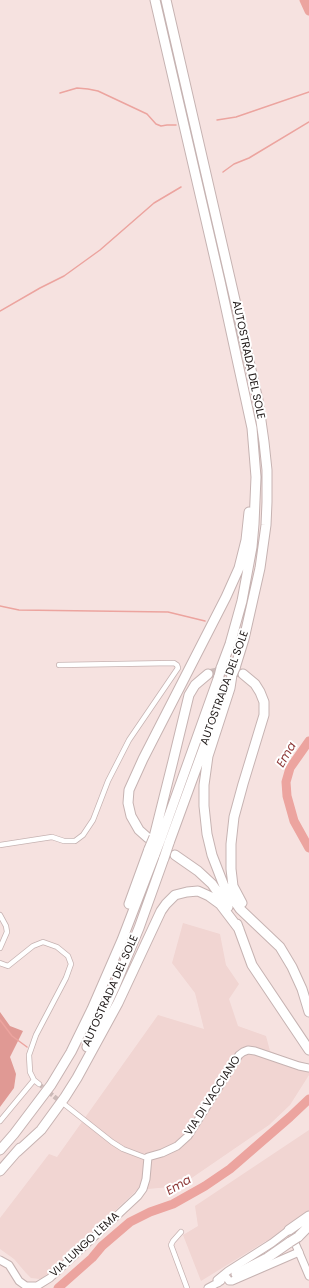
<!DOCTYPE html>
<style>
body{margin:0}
canvas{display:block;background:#f6e2e0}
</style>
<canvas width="309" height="1288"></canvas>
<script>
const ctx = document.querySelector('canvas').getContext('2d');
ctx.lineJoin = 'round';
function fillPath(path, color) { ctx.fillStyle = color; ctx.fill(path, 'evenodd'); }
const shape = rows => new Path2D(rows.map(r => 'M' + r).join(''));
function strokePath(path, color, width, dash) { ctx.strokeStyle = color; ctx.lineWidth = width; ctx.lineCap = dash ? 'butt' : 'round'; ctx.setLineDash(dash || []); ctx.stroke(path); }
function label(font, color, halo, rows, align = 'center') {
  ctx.font = font + ' Poppins,sans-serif'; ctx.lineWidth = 4; ctx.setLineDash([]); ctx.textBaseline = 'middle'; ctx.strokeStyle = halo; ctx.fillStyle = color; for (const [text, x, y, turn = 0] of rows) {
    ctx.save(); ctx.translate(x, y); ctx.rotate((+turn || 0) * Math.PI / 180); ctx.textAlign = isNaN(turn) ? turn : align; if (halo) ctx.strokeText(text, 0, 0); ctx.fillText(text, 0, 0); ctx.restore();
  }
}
fillPath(shape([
 [183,923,220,934,226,965,239,984,229,999,238,1026,266,1036,270,1051,309,1067,309,1075,290,1105,269,1125,180,1186,137,1190,44,1277,40,1279,31,1278,26,1273,14,1259,0,1249,0,1218,49,1154,57,1157,158,1015,204,1029,195,993,172,963],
 [309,1130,309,1218,273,1244,266,1241,201,1281,183,1235,198,1226,195,1206]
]), '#f1d5d2');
fillPath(shape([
 [0,1012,10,1026,23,1031,10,1057,16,1074,14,1088,0,1107]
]), '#e09994');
strokePath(shape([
 [60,93,77,88,88,89,98,91,147,114,156,124,161,126,167,125,176,125],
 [217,120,236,117,309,92],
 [223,172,234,164,249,158,309,122],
 [0,311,40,288,64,276,100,250,154,203,181,187],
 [0,606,19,610,168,612,205,621],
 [0,1020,12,1036,27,1047]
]), '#eca49f', 1.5);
strokePath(shape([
 [304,0,309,11],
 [309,741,290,768,286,782,287,796,294,821,309,848],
 [58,1288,92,1258,102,1246,130,1222,150,1212,173,1204,205,1186,230,1169,290,1117,309,1099]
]), '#eca49f', 9);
strokePath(shape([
 [39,1084,62,1103]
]), '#cbbab8', 4.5, [4.5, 2]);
strokePath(shape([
 [208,674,217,672,235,671,240,673]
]), '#cbbab8', 9, [9, 4.5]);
const street = shape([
 [0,845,52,837,64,841,75,841,83,835,93,820,108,781,129,740,178,668,177,665,174,663,59,665],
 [0,915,6,926,7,932,0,948],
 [0,963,8,966,33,946,43,942,57,947,68,956,71,964,66,978,36,1035,29,1055,30,1072,34,1080,39,1084],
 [64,1104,112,1142,123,1149,144,1157,148,1157],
 [0,1121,34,1080],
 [181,1232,173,1241,171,1245,187,1288]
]);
const secondary = shape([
 [295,1243,309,1276],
 [0,1260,9,1265,19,1281,26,1286,37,1286,50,1278,138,1196,143,1189,146,1179,148,1157,162,1153,177,1146,188,1136,239,1055,243,1052,248,1050,255,1051,299,1066,309,1068]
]);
const primary = shape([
 [227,1278,229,1281,232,1281,299,1252],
 [218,1283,217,1280,228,1271,272,1243,289,1230],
 [208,1288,221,1281]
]);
const highway = shape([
 [155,0,220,281,252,428,256,477,254,524,252,547,242,601,230,644,221,668],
 [166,0,258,400,264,442,267,470,267,502,266,525,260,568,244,639,235,668],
 [232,675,230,688,208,756,204,785,204,806,207,834,212,855,224,886,240,909,280,947,292,967,302,989,309,1012],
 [154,837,173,761,189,695,195,685,208,674],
 [148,838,139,830,131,816,128,803,129,790,143,759,226,597,239,568,246,540,249,512],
 [160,841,219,676],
 [169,843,207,739],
 [175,855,198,871,212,884,228,907],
 [242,903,233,886,231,869,231,844,234,817,243,784,264,715,264,702,260,692,255,684,243,674],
 [129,904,149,849],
 [237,924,252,965,309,1050],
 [87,1047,115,986,139,928,164,858],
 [0,1150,14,1134,51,1085,71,1052,92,1009,122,940,155,854],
 [17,1152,41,1130,65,1097,77,1078,118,1003,161,911,166,904,175,895,187,892,198,891,209,896,220,904,239,929],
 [0,1171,20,1148],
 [289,1230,309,1216],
 [298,1237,309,1226],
 [236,1274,267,1258,290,1242]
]);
strokePath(street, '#c6b3b2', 6);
strokePath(secondary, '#c6b3b2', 9);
strokePath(primary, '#c6b3b2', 9);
strokePath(highway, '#c6b3b2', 11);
strokePath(street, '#fff', 4.5);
strokePath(secondary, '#fff', 7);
strokePath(primary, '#fff', 7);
strokePath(highway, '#fff', 9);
const highwayBridge = shape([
 [232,675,235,668],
 [219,676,221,668],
 [149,849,154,837],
 [155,854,160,841],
 [164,858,169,843],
 [290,1242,298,1237]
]);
strokePath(highwayBridge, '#c6b3b2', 11, []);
strokePath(highwayBridge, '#fff', 9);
label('11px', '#1f1918', '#fff', [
 ["AUTOSTRADA DEL SOLE",248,360,78],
 ["AUTOSTRADA DEL SOLE",225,688,-70],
 ["AUTOSTRADA DEL SOLE",111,991,-66],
 ["VIA DI VACCIANO",213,1096,-57],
 ["VIA LUNGO L'EMA",85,1245,-43]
]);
label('italic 12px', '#8d3837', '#fff', [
 ["Ema",287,755,-60],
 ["Ema",179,1186,-30]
]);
</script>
